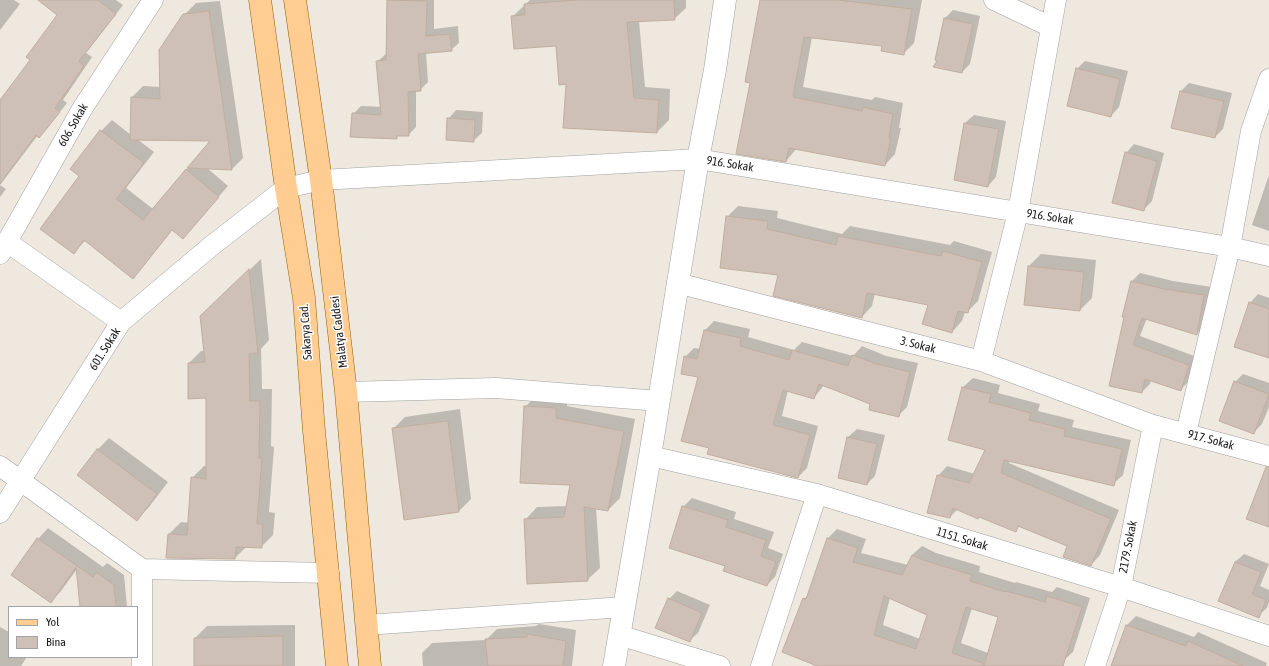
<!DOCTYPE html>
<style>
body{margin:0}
#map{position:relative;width:1269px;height:666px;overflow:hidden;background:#eee8de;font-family:"Asap Condensed",sans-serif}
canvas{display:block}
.legend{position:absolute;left:8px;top:606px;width:130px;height:52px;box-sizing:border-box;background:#fff;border:1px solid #a3a3a3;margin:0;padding:5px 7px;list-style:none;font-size:12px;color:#1a1a1a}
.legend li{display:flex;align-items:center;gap:8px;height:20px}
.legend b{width:20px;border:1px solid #a3a3a3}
</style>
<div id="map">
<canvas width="1269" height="666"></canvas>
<ul class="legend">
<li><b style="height:5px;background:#ffcd92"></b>Yol</li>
<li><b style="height:11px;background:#cec0b7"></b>Bina</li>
</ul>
</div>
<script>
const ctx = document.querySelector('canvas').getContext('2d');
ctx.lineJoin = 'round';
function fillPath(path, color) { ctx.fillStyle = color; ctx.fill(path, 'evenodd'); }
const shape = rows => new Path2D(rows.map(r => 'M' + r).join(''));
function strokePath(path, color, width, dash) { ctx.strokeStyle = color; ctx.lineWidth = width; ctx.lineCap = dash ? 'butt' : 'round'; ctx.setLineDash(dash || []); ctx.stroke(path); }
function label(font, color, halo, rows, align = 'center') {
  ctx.font = font + ' "Asap Condensed",sans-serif'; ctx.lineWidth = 3; ctx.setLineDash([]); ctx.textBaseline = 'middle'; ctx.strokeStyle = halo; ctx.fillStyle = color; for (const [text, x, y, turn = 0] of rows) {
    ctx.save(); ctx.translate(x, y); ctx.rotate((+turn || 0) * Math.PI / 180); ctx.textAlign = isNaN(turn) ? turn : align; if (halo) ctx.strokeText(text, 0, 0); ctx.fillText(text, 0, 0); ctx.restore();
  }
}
fillPath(shape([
 [0,0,14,0,20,4,0,30],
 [55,0,116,0,123,5,86,53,92,57,63,100,67,103,47,128,39,136,38,135,0,185,6,189,0,197,0,102,32,60,58,15],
 [388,0,434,0,434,29,458,26,459,43,451,50,426,53,428,82,420,90,416,90,416,127,408,135,399,135,396,138,353,114,361,106,382,107,378,61,387,53],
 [530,0,686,0,686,8,674,19,639,21,645,87,670,89,669,120,657,132,567,83,556,45,512,17],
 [761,0,922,0,914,43,903,54,883,45,812,37,803,87,872,100,875,97,903,103,899,128,901,128,895,154,885,165,797,148,786,161,751,82],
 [220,1,243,158,232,169,207,168,228,186,183,238,173,229,133,278,86,240,74,252,80,176,101,131,112,120,131,135,132,97,143,86,160,87,184,15,196,3],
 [137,139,212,140,153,209,126,188,154,152],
 [953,10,980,16,970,64,962,72,939,60,945,18],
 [1085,61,1128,71,1119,107,1111,116,1077,69],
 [1189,83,1232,93,1223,129,1215,137,1173,127,1181,91],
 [456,110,483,112,482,133,473,141,448,119],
 [974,115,1006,121,996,177,988,186,955,180,965,123],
 [1134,144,1164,153,1152,201,1143,210,1126,153],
 [1269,175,1269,231,1252,225],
 [738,206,778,211,777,218,842,234,850,226,950,245,954,241,992,252,978,301,967,312,965,312,962,321,952,332,929,304,875,293,872,306,862,317,779,274,727,217],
 [1041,254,1096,260,1092,298,1080,310,1029,266],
 [261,259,269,340,261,349,262,389,272,389,271,446,274,447,269,512,275,513,273,535,261,547,247,546,235,558,169,534,181,522,189,523,192,478,204,466,207,466,207,397,189,363,201,351,205,351,214,304],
 [1140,273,1173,281,1212,287,1205,326,1197,334,1147,318,1140,336,1197,357,1189,381,1180,390,1151,380,1150,384,1142,392,1126,317,1123,316,1132,281],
 [1258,294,1269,298,1269,357,1250,303],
 [714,321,750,329,748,337,794,350,802,342,853,356,862,346,886,356,918,363,907,407,898,416,824,385,814,398,788,390,782,416,818,426,807,468,798,477,710,447,699,376,685,357,694,348,701,349,704,331],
 [1243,374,1269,383,1269,407,1262,424,1254,432,1235,382],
 [973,378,1000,385,998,393,1040,404,1038,411,1074,420,1072,427,1131,440,1123,475,1113,484,1010,461,1009,463,1119,510,1100,555,1091,565,1068,546,1020,526,1016,530,958,509,950,517,938,476,947,466,975,474,987,449,963,387],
 [537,395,568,396,567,406,635,419,620,498,608,510,596,508,600,568,587,580,525,520,537,507,567,506,571,484,525,407],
 [460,409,471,499,459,511,404,519,393,429,405,417],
 [857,429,885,435,875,476,867,484,839,477,848,437],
 [109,438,168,482,149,507,137,519,97,450],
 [692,498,736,512,734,519,774,532,768,548,783,554,775,577,767,585,726,565,683,507],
 [48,528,103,567,107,563,124,575,127,607,81,607,77,569,61,591,51,601,12,574,38,539],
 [837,529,866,539,861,553,908,565,912,555,922,546,936,553,980,566,979,572,1015,583,1016,582,1052,592,1057,587,1090,598,1073,652,1057,666,820,666,804,599,809,594,828,538],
 [890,598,928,615,920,639,883,625],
 [972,608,999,616,988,653,961,643],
 [1244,554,1269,564,1260,586,1269,590,1269,602,1267,608,1258,616,1235,562],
 [677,591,710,605,698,633,689,641,669,599],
 [1136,616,1194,637,1198,632,1267,663,1266,666,1112,666,1127,625],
 [539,624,576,630,572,666,423,666,422,653,432,643,486,640,497,629,536,626],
 [295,625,295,666,195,666,195,638,207,626],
 [0,627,9,632,9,657,27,657,21,666,0,666]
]), '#0003');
const building = shape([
 [38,0,98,0,116,14,79,61,84,66,55,108,60,112,39,138,36,135,0,184,0,100,30,60,26,57,57,15,38,0],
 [387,0,427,1,426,36,450,34,452,51,418,54,421,91,408,92,409,136,397,136,397,139,350,137,352,113,381,115,376,61,386,60,387,0],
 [578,0,674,0,675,20,627,22,634,98,659,100,657,133,563,128,566,84,559,85,556,46,514,49,511,16,525,15,524,4,578,0],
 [760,0,838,0,912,9,904,55,881,51,882,46,804,37,793,97,862,111,863,107,893,114,889,138,891,138,885,166,789,148,786,162,736,154,750,83,745,82,760,0],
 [209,11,223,105,232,170,187,168,210,141,130,140,131,97,160,99,159,50,183,14,209,11],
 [944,18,973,24,962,73,933,67,937,61,935,60,944,18],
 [1076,68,1120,79,1111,117,1067,106,1076,68],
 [1180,91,1224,101,1215,138,1171,128,1180,91],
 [447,118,475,120,474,142,446,140,447,118],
 [964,123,999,129,988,187,954,180,964,123],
 [100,130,144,163,116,199,143,220,186,169,219,197,183,239,172,230,133,279,84,240,74,254,40,229,79,176,70,169,100,130],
 [1125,152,1157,161,1144,211,1112,203,1125,152],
 [726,216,768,221,767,229,836,245,838,236,941,256,943,251,982,262,968,313,958,311,952,333,922,324,928,305,867,293,862,318,773,296,778,275,720,268,726,216],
 [1028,266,1084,272,1080,311,1024,305,1028,266],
 [249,269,258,353,249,354,250,401,260,401,259,458,262,458,257,524,263,524,262,548,236,547,235,559,166,558,168,534,187,535,191,477,206,479,206,398,188,399,188,363,205,362,200,316,249,269],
 [1131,281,1164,289,1204,295,1197,335,1142,318,1133,345,1189,365,1181,391,1145,379,1142,393,1109,386,1124,317,1122,317,1131,281],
 [1249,302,1269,309,1269,358,1234,347,1249,302],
 [704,330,741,338,740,346,789,360,792,350,848,366,852,355,877,364,910,372,899,417,869,410,870,404,819,384,814,399,783,390,773,425,810,435,798,478,707,454,709,448,681,441,698,377,681,374,684,356,697,359,704,330],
 [1234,381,1269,394,1254,434,1219,421,1234,381],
 [962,387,991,394,989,402,1031,413,1029,420,1065,429,1064,436,1122,449,1114,486,1004,460,1001,473,1111,519,1091,566,1063,557,1067,546,1018,526,1016,532,979,517,978,519,953,508,950,518,927,513,937,475,969,483,985,450,948,440,962,387],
 [524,406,556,408,556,418,624,431,608,511,584,507,588,581,527,584,524,519,564,517,570,485,520,483,524,406],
 [448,421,459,512,404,520,392,428,448,421],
 [847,437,877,444,867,485,838,478,847,437],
 [97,449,157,494,137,521,77,475,97,449],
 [1266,467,1269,467,1269,527,1246,519,1266,467],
 [682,506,728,520,726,527,766,540,761,556,776,562,767,586,723,571,725,566,669,548,682,506],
 [37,538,93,577,96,572,114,585,116,607,80,607,76,567,51,603,11,575,37,538],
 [827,538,858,548,853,562,902,575,912,555,926,561,972,575,970,581,1005,592,1006,591,1045,602,1047,596,1082,607,1063,666,984,666,998,617,966,607,952,653,983,663,983,666,817,666,782,652,803,598,806,599,827,538],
 [884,596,927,615,916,649,874,635,884,596],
 [1235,562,1261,572,1252,594,1266,600,1259,618,1218,601,1235,562],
 [668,598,702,613,690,642,655,628,668,598],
 [1126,625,1186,646,1188,641,1243,666,1111,666,1126,625],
 [527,634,566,641,563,666,488,666,485,639,527,637,527,634],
 [283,636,283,666,194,666,194,638,283,636]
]);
fillPath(building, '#cec0b7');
strokePath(building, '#c0ad9f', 1);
const minor = shape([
 [994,0,1051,27],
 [7,242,121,322],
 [0,254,82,109,153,0],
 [677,283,981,361,1153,425,1269,456],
 [981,361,1018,212,1056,0],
 [346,392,496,388,659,401],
 [1186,433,1230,247,1251,131,1269,79],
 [650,456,817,494,1121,587,1269,636],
 [0,466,142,569,329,573],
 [0,513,121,322,210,247,286,188,321,180,698,159,1230,247,1269,256],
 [142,569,142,666],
 [366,625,624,607],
 [619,635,720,666],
 [761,666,817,494],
 [1095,666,1121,587,1153,425]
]);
const tertiary = shape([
 [614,666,650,456,698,159,715,70,725,0]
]);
const primary = shape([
 [260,0,286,188,304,298,314,431,337,666],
 [295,0,321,180,346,392,370,666]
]);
strokePath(minor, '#a1a1a1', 21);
strokePath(tertiary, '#a1a1a1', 23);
strokePath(primary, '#915d00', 23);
strokePath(minor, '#fff', 20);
strokePath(tertiary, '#fff', 22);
strokePath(primary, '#ffcd92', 22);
label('12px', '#1a1a1a', '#fff', [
 ["606. Sokak",73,125,-60],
 ["916. Sokak",730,164,9],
 ["916. Sokak",1050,217,9],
 ["Sakarya Cad.",306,332,-94],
 ["Malatya Caddesi",339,332,-97],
 ["3. Sokak",918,345,14],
 ["601. Sokak",105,349,-58],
 ["917. Sokak",1211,440,15],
 ["1151. Sokak",962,539,17],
 ["2179. Sokak",1128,547,-79]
]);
</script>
